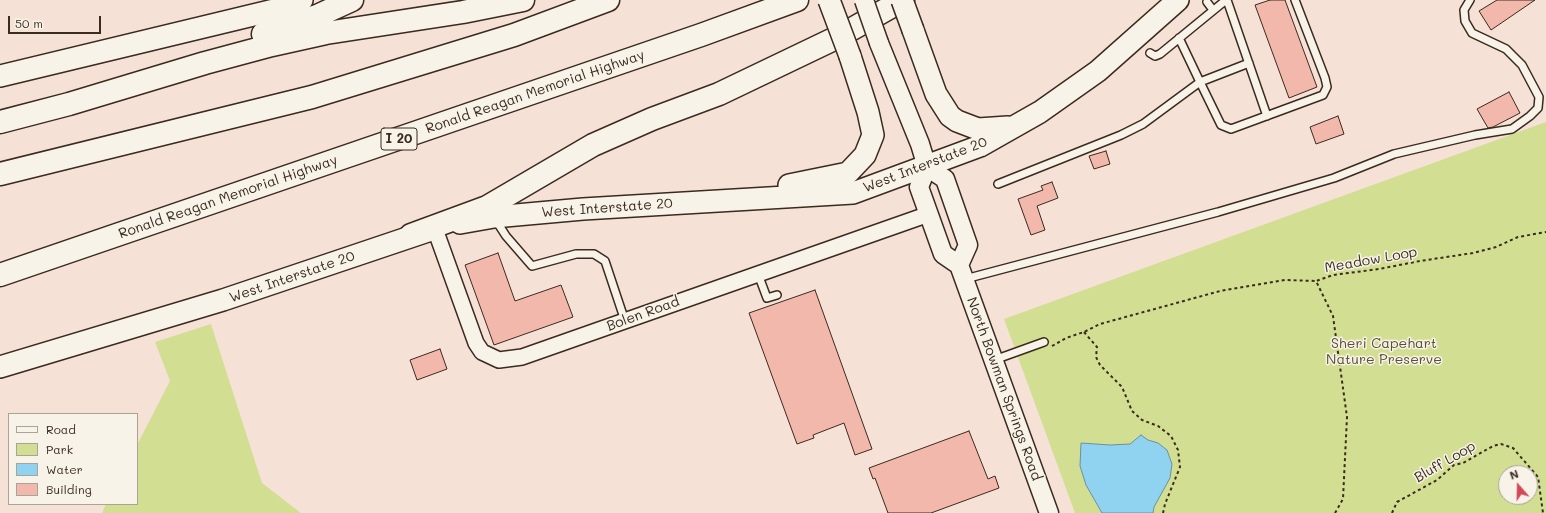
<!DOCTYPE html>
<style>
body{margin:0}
#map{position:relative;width:1546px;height:513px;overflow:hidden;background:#f6e1d6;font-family:Mali,sans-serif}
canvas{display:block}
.legend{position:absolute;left:8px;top:413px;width:130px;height:92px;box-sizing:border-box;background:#f7f3e8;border:1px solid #aca397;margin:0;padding:5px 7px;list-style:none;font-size:12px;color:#3b2a1e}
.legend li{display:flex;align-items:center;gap:8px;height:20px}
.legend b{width:20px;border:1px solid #aca397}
.north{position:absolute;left:1498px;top:465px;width:40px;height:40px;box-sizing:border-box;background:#f7f3e8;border:1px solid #aca397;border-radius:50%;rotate:340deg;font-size:11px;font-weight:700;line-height:16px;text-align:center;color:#3b2a1e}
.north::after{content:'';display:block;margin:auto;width:14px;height:18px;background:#d1495b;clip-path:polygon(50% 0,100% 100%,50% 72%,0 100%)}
.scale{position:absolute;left:8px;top:16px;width:93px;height:18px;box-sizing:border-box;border:2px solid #3b2a1e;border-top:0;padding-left:5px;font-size:12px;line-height:14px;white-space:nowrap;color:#3b2a1e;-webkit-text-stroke:3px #f7f3e8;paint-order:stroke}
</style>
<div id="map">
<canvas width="1546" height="513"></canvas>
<ul class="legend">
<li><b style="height:5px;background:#f7f3e8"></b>Road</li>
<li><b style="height:11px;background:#d2df92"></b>Park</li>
<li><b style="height:11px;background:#90d3f1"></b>Water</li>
<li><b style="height:11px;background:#f2b8ab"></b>Building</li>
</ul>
<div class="north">N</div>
<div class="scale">50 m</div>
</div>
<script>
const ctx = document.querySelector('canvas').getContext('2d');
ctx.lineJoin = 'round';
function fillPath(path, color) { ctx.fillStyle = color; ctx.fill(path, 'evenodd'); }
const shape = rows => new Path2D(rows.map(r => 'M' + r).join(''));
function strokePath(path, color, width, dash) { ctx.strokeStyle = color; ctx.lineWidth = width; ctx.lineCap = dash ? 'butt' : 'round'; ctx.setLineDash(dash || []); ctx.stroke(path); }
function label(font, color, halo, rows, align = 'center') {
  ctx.font = font + ' Mali,sans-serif'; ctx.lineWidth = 3; ctx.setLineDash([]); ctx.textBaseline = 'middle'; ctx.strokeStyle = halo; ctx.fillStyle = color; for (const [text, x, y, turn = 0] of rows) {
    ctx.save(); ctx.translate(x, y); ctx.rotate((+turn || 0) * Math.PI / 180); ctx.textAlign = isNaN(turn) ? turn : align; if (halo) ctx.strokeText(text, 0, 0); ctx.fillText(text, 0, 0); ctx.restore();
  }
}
fillPath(shape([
 [1546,122,1546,513,1075,513,1004,319],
 [1506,473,1530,473,1530,497,1506,497],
 [211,324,262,483,301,513,102,513,106,504,137,504,137,445,170,381,155,342]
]), '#d2df92');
const water = shape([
 [1141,435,1148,440,1158,443,1167,450,1172,464,1170,478,1154,507,1153,513,1102,513,1086,485,1080,466,1081,443,1110,445,1130,444,1141,435]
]);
fillPath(water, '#90d3f1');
strokePath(water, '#6e8f9d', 1);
const building = shape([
 [1270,0,1285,0,1317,87,1289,98,1255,5,1270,0],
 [1497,0,1535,0,1491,30,1479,11,1497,0],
 [1509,92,1520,113,1493,127,1488,128,1477,109,1509,92],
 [1338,116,1344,134,1316,144,1310,127,1338,116],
 [1106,151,1110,164,1094,169,1089,156,1106,151],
 [1052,182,1058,198,1037,206,1045,230,1031,235,1018,199,1043,190,1041,186,1052,182],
 [498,253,515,301,561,285,573,317,494,345,465,265,498,253],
 [815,290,872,449,855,455,844,423,813,435,814,438,797,444,749,313,815,290],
 [440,349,447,369,417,380,410,360,440,349],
 [969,431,988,479,995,476,999,488,931,513,888,513,875,478,873,479,869,468,969,431]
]);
fillPath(building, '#f2b8ab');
strokePath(building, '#3b2a1e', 1);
const service = shape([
 [1227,0,1267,116],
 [1207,2,1213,10],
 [1150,53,1155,56,1160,54,1226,0],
 [1249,63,1200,82,1221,125,1231,129,1323,95,1327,87,1325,78,1295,0],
 [998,184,1121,135,1143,124,1200,82,1179,38],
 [495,219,506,236,532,266,576,254,594,254,605,261,625,321],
 [758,274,767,298,777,295],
 [965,279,1218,212,1334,178,1394,154,1475,135,1512,129,1530,116,1538,108,1539,97,1522,65,1506,49,1472,33,1465,21,1464,10,1470,0],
 [994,360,1044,342]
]);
const minor = shape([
 [435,229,476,343,482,352,499,360,522,357,929,214]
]);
const tertiary = shape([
 [879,43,920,144,927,167],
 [927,167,919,187,943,254,959,265,1049,513],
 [927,167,945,179,968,245,959,265]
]);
const secondary = shape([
 [913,30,936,94,950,116,957,121,978,129,1008,127],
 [0,76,274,10,302,0],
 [789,185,848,173,865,155,873,135,868,112,850,56],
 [460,223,494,217,583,209,853,193,980,146,1040,112,1098,71,1178,0],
 [0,367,223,300,428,231]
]);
const motorway = shape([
 [263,34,317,16,352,0],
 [0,122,69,104,205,63,272,45,326,33,463,12,523,0],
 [0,174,312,97,514,35,608,0],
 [411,235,487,207,593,145,652,119,719,94,838,37,903,0],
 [0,275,701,35,797,0]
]);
strokePath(service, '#3b2a1e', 10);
strokePath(minor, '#3b2a1e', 18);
strokePath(tertiary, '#3b2a1e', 21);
strokePath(secondary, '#3b2a1e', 24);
strokePath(motorway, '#3b2a1e', 25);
strokePath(shape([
 [1084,332,1097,347,1096,357,1100,365,1122,387,1132,411,1142,420,1158,426,1171,436,1178,450,1180,467,1165,504,1163,513],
 [1052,346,1066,338,1084,332,1100,324,1220,291,1285,280,1316,281],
 [1335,513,1343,499,1347,417,1333,316,1316,281,1333,275,1379,269,1420,261,1473,253,1496,247,1518,237,1546,232],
 [1392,513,1397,502,1437,480,1454,465,1463,463,1493,446,1501,444,1513,448,1538,477,1543,513]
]), '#3b2a1e', 2, [3, 3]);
strokePath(service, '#f7f3e8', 7);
strokePath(minor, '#f7f3e8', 15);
strokePath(tertiary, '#f7f3e8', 18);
strokePath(secondary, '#f7f3e8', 21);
strokePath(motorway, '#f7f3e8', 22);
const tertiaryBridge = shape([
 [864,0,879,43]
]);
const secondaryBridge = shape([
 [829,0,850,56],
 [902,0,913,30]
]);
strokePath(tertiaryBridge, '#3b2a1e', 21, []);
strokePath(secondaryBridge, '#3b2a1e', 24, []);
strokePath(tertiaryBridge, '#f7f3e8', 18);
strokePath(secondaryBridge, '#f7f3e8', 21);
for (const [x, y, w] of [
 [399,139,36]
]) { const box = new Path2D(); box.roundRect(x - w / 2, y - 11, w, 22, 3); ctx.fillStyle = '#f7f3e8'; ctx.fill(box); strokePath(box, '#3b2a1e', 1); }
label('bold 13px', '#3b2a1e', null, [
 ["I 20",399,139]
]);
label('14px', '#3b2a1e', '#f7f3e8', [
 ["Ronald Reagan Memorial Highway",535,92,-19],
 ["West Interstate 20",925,165,-21],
 ["Ronald Reagan Memorial Highway",228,197,-19],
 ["West Interstate 20",607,208,-4],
 ["Meadow Loop",1371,260,-10],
 ["West Interstate 20",292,277,-19],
 ["Bolen Road",643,314,-20],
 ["North Bowman Springs Road",1004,389,70],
 ["Bluff Loop",1445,462,-30]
]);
label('14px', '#594e35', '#f7f3e8', [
 ["Sheri Capehart",1384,344],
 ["Nature Preserve",1384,360]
]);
</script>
